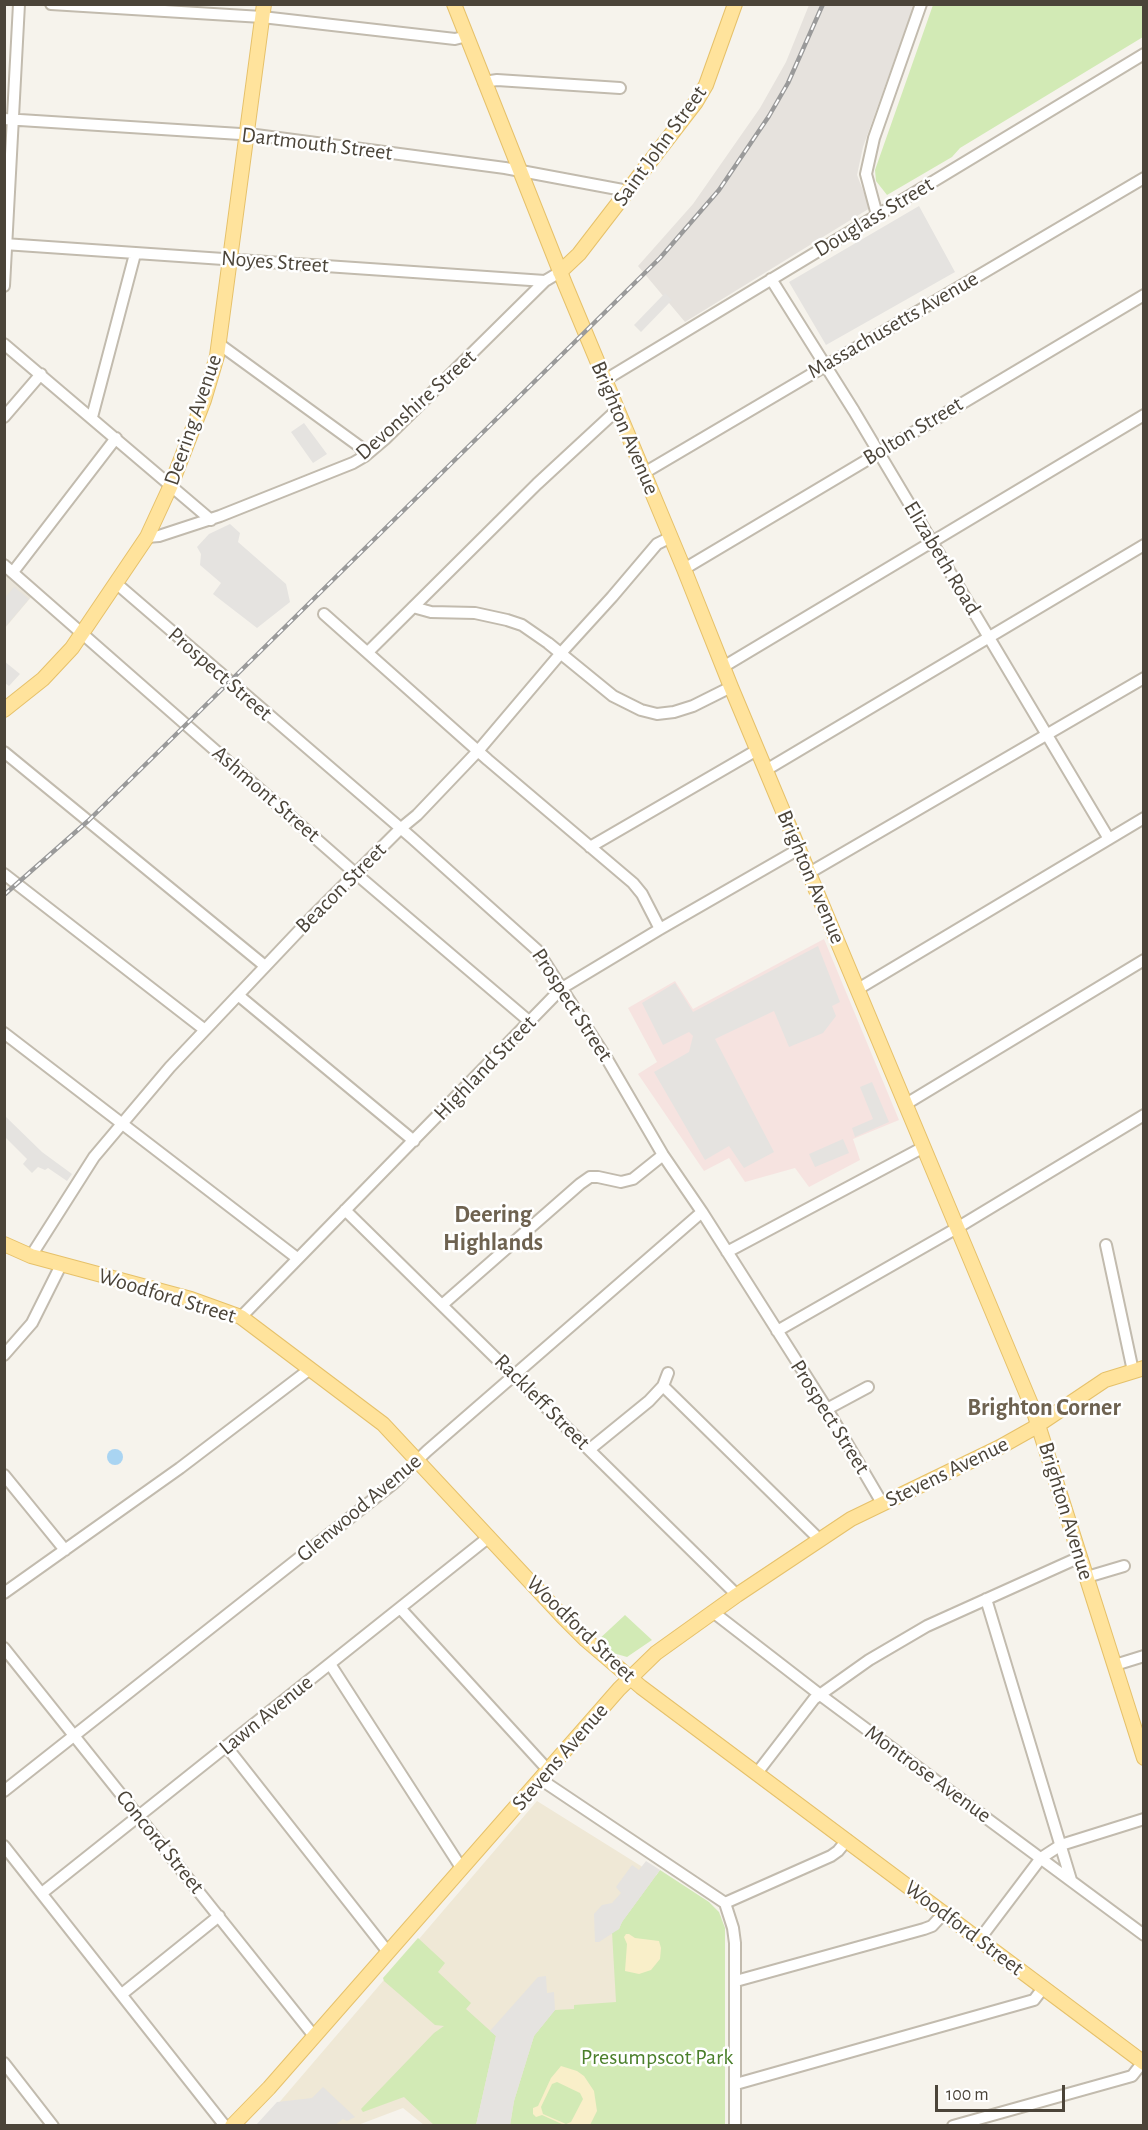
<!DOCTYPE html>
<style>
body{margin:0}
#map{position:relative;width:1148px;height:2130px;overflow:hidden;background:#f6f3ec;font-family:"Alegreya Sans",sans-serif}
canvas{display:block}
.frame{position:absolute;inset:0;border:6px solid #4b4439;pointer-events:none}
.scale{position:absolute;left:935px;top:2085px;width:130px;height:27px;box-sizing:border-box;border:3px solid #4b4439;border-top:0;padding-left:8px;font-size:18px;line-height:21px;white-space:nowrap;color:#4b4439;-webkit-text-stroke:4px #fff;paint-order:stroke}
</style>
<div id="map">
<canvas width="1148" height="2130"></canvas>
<div class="frame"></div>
<div class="scale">100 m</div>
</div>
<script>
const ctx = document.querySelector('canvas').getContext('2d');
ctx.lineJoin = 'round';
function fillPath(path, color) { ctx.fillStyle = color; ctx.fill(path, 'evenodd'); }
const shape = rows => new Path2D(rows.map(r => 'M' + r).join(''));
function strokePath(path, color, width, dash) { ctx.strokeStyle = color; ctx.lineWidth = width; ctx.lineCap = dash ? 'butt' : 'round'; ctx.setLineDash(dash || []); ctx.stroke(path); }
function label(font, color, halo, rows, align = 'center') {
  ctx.font = font + ' "Alegreya Sans",sans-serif'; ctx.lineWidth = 5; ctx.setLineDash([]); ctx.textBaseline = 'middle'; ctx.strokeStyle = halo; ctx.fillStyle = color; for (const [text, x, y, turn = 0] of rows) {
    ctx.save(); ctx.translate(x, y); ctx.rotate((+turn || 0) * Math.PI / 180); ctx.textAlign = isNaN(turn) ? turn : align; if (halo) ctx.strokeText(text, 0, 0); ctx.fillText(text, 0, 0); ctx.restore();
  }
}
fillPath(shape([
 [5,571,32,596,5,628]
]), '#eae5da');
fillPath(shape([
 [809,5,914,5,863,147,857,175,870,208,685,322,638,266,693,204,760,108,786,62]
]), '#e6e2dd');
fillPath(shape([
 [537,1801,721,1916,723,2125,424,2125,403,2108,358,2125,259,2126]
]), '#efe8d6');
fillPath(shape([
 [824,939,899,1120,853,1139,860,1160,809,1187,795,1168,745,1182,729,1158,704,1171,638,1074,657,1062,628,1008,675,981,693,1009]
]), '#f6e3e0');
fillPath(shape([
 [933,5,1143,5,1143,37,960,148,952,157,887,195,876,181,875,170],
 [625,1615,652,1640,627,1657,613,1653,597,1641],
 [660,1870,709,1902,719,1912,725,1928,725,2125,510,2126,514,2101,534,2036,555,2010,574,2009,574,2005,616,2002,612,1932,619,1929,622,1922],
 [418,1938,445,1963,438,1972,471,2003,466,2009,496,2036,476,2125,434,2125,404,2097,363,2112,361,2109,434,2033,444,2026,435,2025,384,1981,383,1978]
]), '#d2eab5');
fillPath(shape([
 [626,1934,629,1934,635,1938,659,1941,661,1948,660,1959,651,1970,639,1974,625,1971,627,1944,624,1937],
 [561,2066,577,2071,584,2076,594,2091,597,2111,590,2125,564,2125,542,2115,536,2117,533,2114,533,2108,538,2106,551,2078],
 [557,2082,580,2093,583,2099,571,2122,566,2124,543,2114,541,2107,552,2084]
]), '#f9efc9');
fillPath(shape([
 [919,206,955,272,826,345,789,282],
 [665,293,672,300,641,332,634,325],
 [304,423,327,454,313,463,291,432],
 [230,524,240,533,238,542,286,584,290,602,257,628,213,594,221,583,200,565,201,554,197,547,209,534],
 [14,587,29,599,5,627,5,598],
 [4,661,20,674,9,686,5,683],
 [818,946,840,1002,832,1006,836,1016,823,1033,789,1047,774,1011,715,1039,774,1152,744,1168,729,1146,705,1160,654,1072,689,1052,693,1036,689,1032,663,1045,642,1003,675,983,693,1012],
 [872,1082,889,1122,855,1137,852,1128,873,1119,860,1087],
 [4,1115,42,1152,72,1174,67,1181,48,1168,45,1170,38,1167,32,1173,23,1164,27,1159,5,1137],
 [843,1139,849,1153,815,1167,809,1154],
 [646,1861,660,1870,622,1922,619,1929,599,1942,595,1942,594,1914,602,1905,612,1903,621,1893,616,1887,632,1865,639,1870],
 [546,1976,547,1993,554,1992,555,2010,534,2036,514,2101,510,2125,476,2125,496,2036,490,2031,538,1977],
 [323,2087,355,2117,347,2121,343,2119,335,2125,256,2125,277,2102,312,2098]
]), '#e5e3e0');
fillPath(shape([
 '107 1457a8 8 0 1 1 16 0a8 8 0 1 1-16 0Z'
]), '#a9d4f2');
const minor = shape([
 [51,4,262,17,455,39,467,36],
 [484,82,497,80,620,88],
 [4,119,256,135,505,168,628,191],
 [877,215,866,174,874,138,921,4],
 [4,244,545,281],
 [771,279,854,411,1109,839],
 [4,286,19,4],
 [4,344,211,520],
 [219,344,359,446,365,456],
 [605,380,1144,54],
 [4,417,41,374],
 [92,417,135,254],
 [644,473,1144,178],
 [147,537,159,536,220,516,353,463,365,456,385,439,545,281,560,272],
 [4,565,355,873,530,1022],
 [684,569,1144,295],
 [13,572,116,438],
 [117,584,412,838,537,950,607,1059,663,1155,702,1212,827,1409,882,1503],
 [413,607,431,612,475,613,507,620,522,625,548,643,613,696,641,710,657,714,674,712,693,706,731,687],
 [324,614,488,760,633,883,642,894,660,929],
 [368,652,537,484,617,410],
 [723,667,1144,415],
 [4,752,265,966],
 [766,770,1144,545],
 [590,847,757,750],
 [809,873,1144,678],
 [4,874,205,1030],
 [858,989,1144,818],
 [238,995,414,1141],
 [4,1033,297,1258],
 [906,1104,1144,960],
 [345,1210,737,1595],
 [1106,1245,1133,1371],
 [727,1252,922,1148],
 [31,1256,94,1157,170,1067,312,917,400,829,417,815,478,751,561,653,612,597,657,544,671,537],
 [442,1305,580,1184,590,1177,598,1177,621,1182,633,1179,663,1155],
 [241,1317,562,988,660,929,799,849],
 [777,1331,957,1228,1144,1115],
 [4,1355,32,1323,61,1265],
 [663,1386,819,1539],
 [827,1409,868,1387],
 [590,1449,649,1401,663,1386,668,1373],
 [4,1475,65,1550],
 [1087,1577,1124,1566],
 [4,1593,180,1468,310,1369],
 [986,1599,1071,1880],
 [400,1608,548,1770],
 [713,1612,819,1694,1144,1935],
 [4,1648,314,2036],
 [330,1664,462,1869],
 [1115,1665,1144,1656],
 [226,1746,388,1952],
 [757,1773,814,1699,869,1660,927,1626,1080,1557],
 [540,1779,725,1903,733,1928,735,1943,735,2126],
 [4,1791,394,1483,427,1451,702,1212],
 [4,1846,225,2126],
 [42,1893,489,1537],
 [725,1903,831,1856,838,1851,847,1840],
 [979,1940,1041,1858,1061,1845,1144,1819],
 [736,1981,924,1929,932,1926,944,1913],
 [122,1994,219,1916],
 [4,2063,53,2126],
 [736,2084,1034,2000,1043,1988],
 [953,2126,1132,2076,1143,2062]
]);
const major = shape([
 [454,4,565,284,684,569,731,687,1033,1409,1144,1758],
 [560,272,579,254,696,102,706,85,735,4],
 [4,710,43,679,72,648,147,537,171,485,204,400,217,356,264,4],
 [4,1244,31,1256,191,1299,241,1317,383,1424,562,1616,586,1640,641,1687,1144,2063],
 [232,2126,269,2088,619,1689,656,1653,737,1595,851,1519,1000,1447,1032,1429,1105,1380,1144,1368]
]);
strokePath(minor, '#c2bbae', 14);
strokePath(major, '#e6c16a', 16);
strokePath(minor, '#fff', 10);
strokePath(major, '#ffe39c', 14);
const rail = shape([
 [4,895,88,821,660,258,719,190,769,116,788,83,823,4]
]);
strokePath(rail, '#9a9a9a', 4.5);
strokePath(rail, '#fff', 2, [7]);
label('22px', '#4b4439', '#fff', [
 ["Dartmouth Street",317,144,7],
 ["Saint John Street",660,146,-54],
 ["Douglass Street",874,217,-31],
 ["Noyes Street",275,262,4],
 ["Massachusetts Avenue",893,325,-30],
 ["Devonshire Street",416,405,-42],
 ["Deering Avenue",193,420,-71],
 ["Brighton Avenue",625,428,67],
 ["Bolton Street",913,431,-31],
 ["Elizabeth Road",942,558,59],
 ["Prospect Street",220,674,41],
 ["Ashmont Street",266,794,41],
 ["Brighton Avenue",811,877,67],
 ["Beacon Street",341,888,-45],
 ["Prospect Street",572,1005,57],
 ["Highland Street",485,1068,-46],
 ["Woodford Street",167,1296,17],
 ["Rackleff Street",542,1402,45],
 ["Prospect Street",830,1417,58],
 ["Stevens Avenue",947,1472,-26],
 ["Glenwood Avenue",359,1508,-40],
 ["Brighton Avenue",1066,1511,73],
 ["Woodford Street",581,1629,44],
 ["Lawn Avenue",266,1715,-39],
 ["Stevens Avenue",560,1757,-49],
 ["Montrose Avenue",928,1774,36],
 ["Concord Street",160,1842,51],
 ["Woodford Street",964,1928,37]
]);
label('22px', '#4a7f2a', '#fff', [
 ["Presumpscot Park",657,2057]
]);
label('bold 24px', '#6e6250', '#fff', [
 ["Deering",493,1215],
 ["Highlands",493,1243],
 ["Brighton Corner",1044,1408]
]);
</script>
